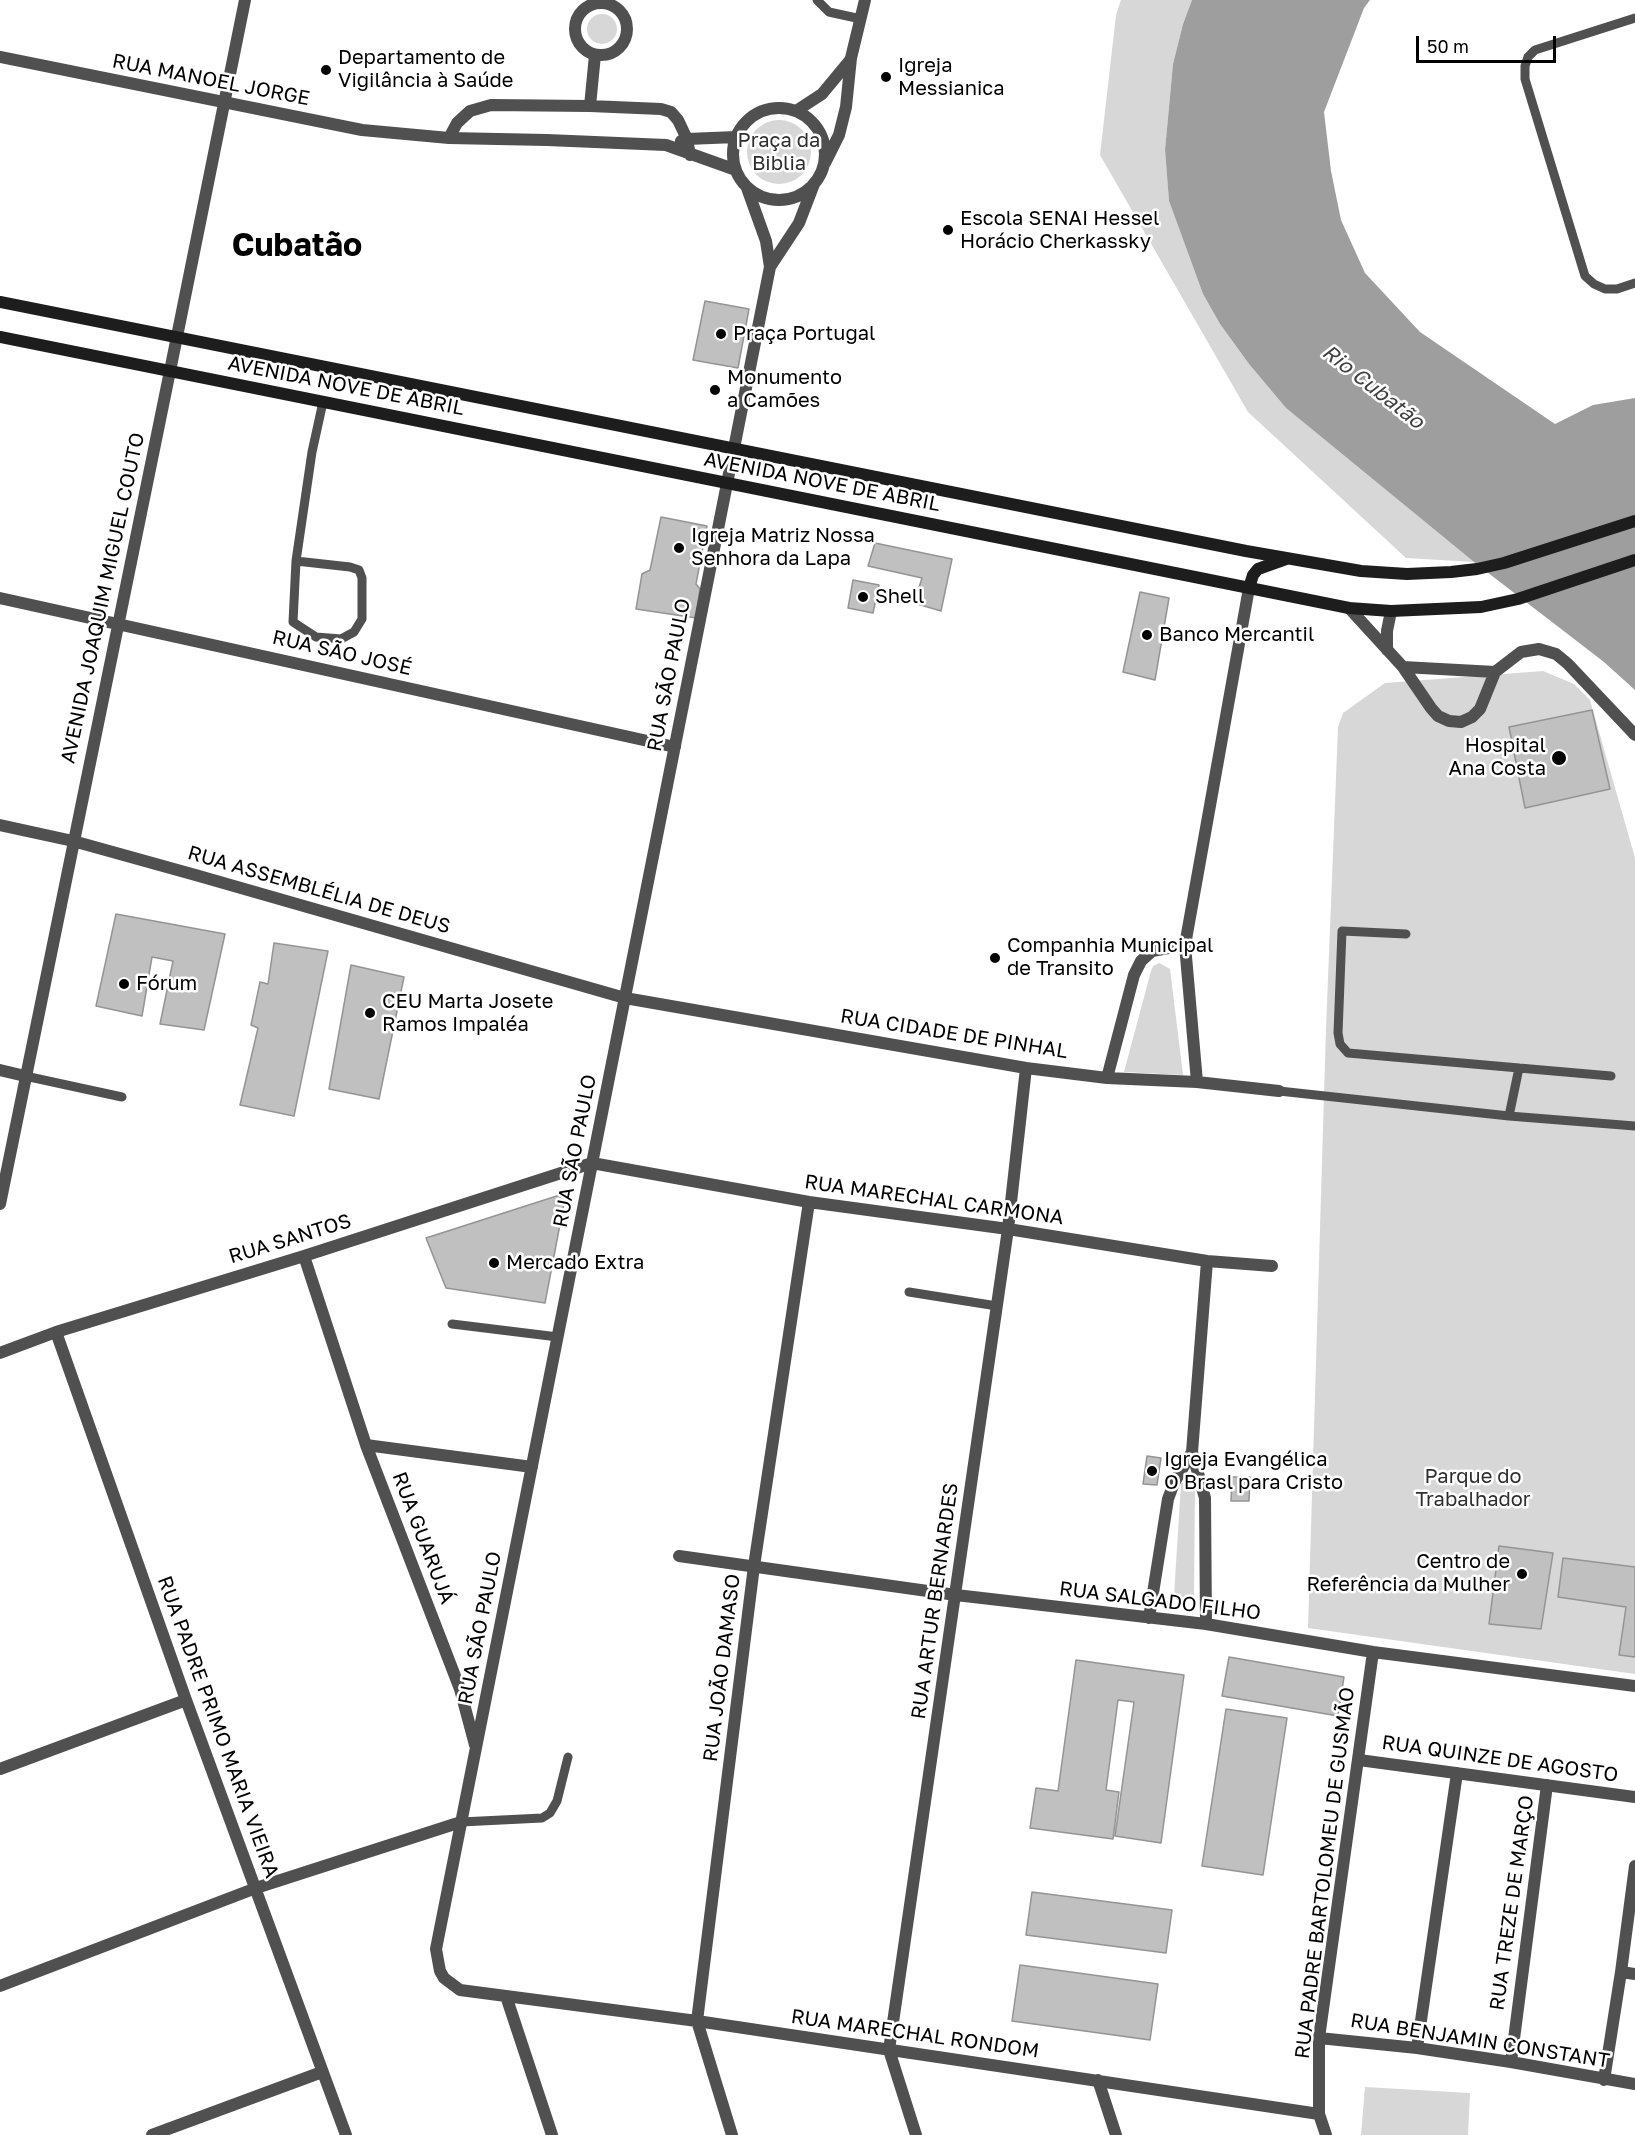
<!DOCTYPE html>
<meta charset="utf-8">
<style>
body{margin:0}
#map{position:relative;width:1635px;height:2135px;overflow:hidden;background:#fff;font-family:"Golos Text",sans-serif}
canvas{display:block}
.scale{position:absolute;left:1416px;top:36px;width:140px;height:27px;box-sizing:border-box;border:3px solid #000;border-top:0;padding-left:8px;font-size:18px;line-height:21px;white-space:nowrap;color:#000;-webkit-text-stroke:4px #fff;paint-order:stroke}
</style>
<div id="map">
<canvas width="1635" height="2135"></canvas>
<div class="scale">50 m</div>
</div>
<script>
const ctx = document.querySelector('canvas').getContext('2d');
ctx.lineJoin = 'round';
function fillPath(path, color) { ctx.fillStyle = color; ctx.fill(path, 'evenodd'); }
const shape = rows => new Path2D(rows.map(r => 'M' + r).join(''));
function strokePath(path, color, width, dash) { ctx.strokeStyle = color; ctx.lineWidth = width; ctx.lineCap = dash ? 'butt' : 'round'; ctx.setLineDash(dash || []); ctx.stroke(path); }
function label(font, color, halo, rows, align = 'center') {
  ctx.font = font + ' "Golos Text",sans-serif'; ctx.lineWidth = 5; ctx.setLineDash([]); ctx.textBaseline = 'middle'; ctx.strokeStyle = halo; ctx.fillStyle = color; for (const [text, x, y, turn = 0] of rows) {
    ctx.save(); ctx.translate(x, y); ctx.rotate((+turn || 0) * Math.PI / 180); ctx.textAlign = isNaN(turn) ? turn : align; if (halo) ctx.strokeText(text, 0, 0); ctx.fillText(text, 0, 0); ctx.restore();
  }
}
fillPath(shape([
 [1121,0,1192,0,1183,24,1173,64,1165,150,1169,201,1203,294,1220,324,1249,364,1286,408,1474,562,1406,558,1248,412,1100,155,1116,15],
 '587 29a15 15 0 1 1 30 0a15 15 0 1 1-30 0Z',
 '747 152a32 32 0 1 1 64 0a32 32 0 1 1-64 0Z',
 [1543,671,1574,684,1590,700,1635,858,1635,1674,1308,1628,1326,1029,1338,727,1343,713,1385,683],
 [1159,963,1170,969,1183,1075,1124,1072,1151,971,1153,966],
 [1181,1483,1195,1483,1194,1596,1183,1599,1174,1596],
 [1365,2087,1470,2093,1468,2135,1361,2135]
]), '#d7d7d7');
fillPath(shape([
 [1192,0,1370,0,1364,8,1324,112,1331,171,1341,220,1365,273,1420,332,1555,424,1593,405,1635,398,1635,690,1604,662,1474,562,1286,408,1249,364,1220,324,1203,294,1169,201,1165,150,1173,64,1183,24]
]), '#9e9e9e');
const building = shape([
 [705,301,749,309,738,368,693,360,705,301],
 [661,517,707,526,696,584,700,589,696,618,636,609,642,574,650,570,661,517],
 [875,543,952,559,941,611,914,603,922,578,868,566,875,543],
 [853,580,879,585,873,613,848,608,853,580],
 [1140,592,1169,598,1155,680,1123,672,1140,592],
 [1592,710,1610,789,1525,808,1509,727,1592,710],
 [116,914,225,934,204,1030,160,1024,173,961,152,957,142,1016,96,1006,116,914],
 [274,943,328,951,294,1116,240,1105,258,1028,251,1025,260,982,268,984,274,943],
 [351,965,404,977,379,1099,329,1089,351,965],
 [566,1193,545,1303,446,1288,426,1238,566,1193],
 [1147,1456,1161,1458,1157,1485,1143,1484,1147,1456],
 [1232,1477,1250,1477,1249,1501,1231,1501,1232,1477],
 [1499,1546,1553,1553,1541,1629,1489,1624,1499,1546],
 [1563,1558,1635,1567,1635,1657,1619,1655,1626,1607,1558,1597,1563,1558],
 [1229,1657,1344,1677,1338,1716,1222,1696,1229,1657],
 [1076,1660,1184,1675,1161,1843,1115,1836,1134,1702,1118,1700,1106,1790,1119,1792,1113,1839,1030,1828,1036,1788,1058,1791,1076,1660],
 [1226,1709,1287,1718,1263,1875,1202,1866,1226,1709],
 [1032,1892,1172,1910,1166,1953,1026,1935,1032,1892],
 [1020,1965,1158,1984,1150,2040,1012,2021,1020,1965]
]);
fillPath(building, '#c0c0c0');
strokePath(building, '#949494', 1.5);
strokePath(shape([
 [817,0,829,12,861,19],
 [1635,18,1535,50,1528,57,1525,66,1525,79,1585,276,1594,284,1605,289,1617,289,1635,283],
 [296,561,350,567,359,570,362,578,362,619,354,632,341,639,316,637,293,622,296,561,312,452,323,402],
 [1406,934,1342,931,1338,1033,1340,1044,1348,1053,1519,1068],
 [25,1076,122,1097],
 [1279,1091,1509,1116,1635,1126],
 [1509,1116,1519,1068,1611,1076],
 [909,1292,997,1306],
 [452,1324,558,1337],
 [461,1822,542,1818,550,1813,557,1801,568,1757]
]), '#505050', 9);
strokePath(shape([
 '575 29a26 26 0 1 1 52 0a26 26 0 1 1-52 0Z',
 [0,57,362,130,449,138,547,140,666,145,736,170],
 [590,106,595,55],
 '733 154a46 46 0 1 1 92 0a46 46 0 1 1-92 0Z',
 [796,111,822,94,851,59],
 [449,138,457,123,470,111,491,105,590,106,661,109,671,112,678,120,687,139,690,155],
 [681,141,687,139,736,137],
 [825,163,839,135,846,107,851,58,865,0],
 [747,188,766,241,770,267,436,1949,440,1971,444,1978,460,1990,697,2021,1319,2114],
 [770,267,799,223,814,184],
 [0,598,675,747],
 [1349,608,1403,667,1431,708,1438,716,1449,721,1461,722,1472,717,1480,709,1495,672],
 [1387,650,1387,631,1391,611],
 [1403,667,1495,672,1521,652,1539,649,1556,654,1568,664,1635,735],
 [0,825,73,841,199,876,625,998,1026,1068,1107,1078,1197,1082,1279,1091],
 [0,1070,25,1076],
 [1107,1078,1134,975,1141,961,1152,951,1185,945],
 [1197,1082,1185,945,1249,588],
 [0,1204,170,371],
 [304,1256,366,1445,460,1689,475,1745],
 [56,1332,186,1700,346,2135],
 [0,1353,56,1332,304,1256,592,1163,809,1202,1008,1229,1207,1261,1272,1266],
 [366,1445,532,1467],
 [679,1556,956,1595,1206,1624,1373,1652,1635,1686],
 [1149,1618,1168,1499,1174,1483,1192,1452],
 [1206,1624,1205,1498,1192,1452,1207,1261],
 [1359,1760,1635,1797],
 [0,1769,186,1700],
 [1621,1972,1635,1974],
 [0,1986,256,1888,461,1822],
 [506,1996,552,2135],
 [1319,2038,1417,2048,1511,2062,1635,2084],
 [1417,2048,1457,1773],
 [1511,2062,1547,1785],
 [1098,2080,1116,2135],
 [1604,2080,1621,1972,1635,1866],
 [152,2135,322,2072],
 [732,2135,697,2021,754,1566,809,1202],
 [916,2135,889,2050,1008,1229,1026,1068],
 [1326,2135,1319,2114,1319,2038,1373,1652]
]), '#505050', 12);
strokePath(shape([
 [170,371,245,0]
]), '#505050', 12);
strokePath(shape([
 [0,302,1246,551,1361,571,1407,574,1451,572,1477,569,1504,563,1635,521],
 [0,337,1349,608,1391,611,1481,607,1518,599,1635,560],
 [1249,588,1253,575,1258,569,1286,559]
]), '#1d1d1d', 12);
for (const [x, y, r, color] of [
 [326,70,6,"#000"],
 [886,77,6,"#000"],
 [948,230,6,"#000"],
 [721,334,6,"#000"],
 [715,390,6,"#000"],
 [679,548,6,"#000"],
 [863,597,6,"#000"],
 [1147,635,6,"#000"],
 [1559,758,8,"#000"],
 [995,958,6,"#000"],
 [124,984,6,"#000"],
 [370,1013,6,"#000"],
 [494,1263,6,"#000"],
 [1152,1471,6,"#000"],
 [1522,1574,6,"#000"]
]) { const dot = new Path2D(); dot.arc(x, y, r, 0, 2 * Math.PI); ctx.fillStyle = color; ctx.fill(dot); strokePath(dot, '#fff', 2); }
label('20px', '#000', '#fff', [
 ["Departamento de",338,58],
 ["Vigilância à Saúde",338,81],
 ["Igreja",898,66],
 ["Messianica",898,89],
 ["Escola SENAI Hessel",960,219],
 ["Horácio Cherkassky",960,242],
 ["Praça Portugal",733,334],
 ["Monumento",727,378],
 ["a Camões",727,401],
 ["Igreja Matriz Nossa",691,536],
 ["Senhora da Lapa",691,559],
 ["Shell",875,597],
 ["Banco Mercantil",1159,635],
 ["Hospital",1546,746,"right"],
 ["Ana Costa",1546,769,"right"],
 ["Companhia Municipal",1007,946],
 ["de Transito",1007,969],
 ["Fórum",136,984],
 ["CEU Marta Josete",382,1002],
 ["Ramos Impaléa",382,1025],
 ["Mercado Extra",506,1263],
 ["Igreja Evangélica",1164,1460],
 ["O Brasl para Cristo",1164,1483],
 ["Centro de",1510,1562,"right"],
 ["Referência da Mulher",1510,1585,"right"]
], 'left');
label('20px', '#000', '#fff', [
 ["RUA MANOEL JORGE",211,80,11],
 ["AVENIDA NOVE DE ABRIL",346,386,11],
 ["AVENIDA NOVE DE ABRIL",822,482,11],
 ["AVENIDA JOAQUIM MIGUEL COUTO",103,598,-78],
 ["RUA SÃO JOSÉ",342,653,13],
 ["RUA SÃO PAULO",669,675,-79],
 ["RUA ASSEMBLÉLIA DE DEUS",319,890,16],
 ["RUA CIDADE DE PINHAL",954,1034,9],
 ["RUA SÃO PAULO",575,1151,-79],
 ["RUA MARECHAL CARMONA",934,1200,8],
 ["RUA SANTOS",290,1239,-17],
 ["RUA GUARUJÁ",423,1538,69],
 ["RUA ARTUR BERNARDES",935,1601,-82],
 ["RUA SALGADO FILHO",1160,1601,7],
 ["RUA SÃO PAULO",480,1628,-79],
 ["RUA JOÃO DAMASO",722,1668,-83],
 ["RUA PADRE PRIMO MARIA VIEIRA",218,1727,70],
 ["RUA QUINZE DE AGOSTO",1500,1759,8],
 ["RUA PADRE BARTOLOMEU DE GUSMÃO",1325,1873,-83],
 ["RUA TREZE DE MARÇO",1512,1903,-82],
 ["RUA MARECHAL RONDOM",915,2034,8],
 ["RUA BENJAMIN CONSTANT",1480,2041,9]
]);
label('20px', '#2e2e2e', '#fff', [
 ["Praça da",779,141],
 ["Biblia",779,164],
 ["Parque do",1473,1477],
 ["Trabalhador",1473,1500]
]);
label('italic 21px', '#3f3f3f', '#fff', [
 ["Rio Cubatão",1373,387,38]
]);
label('bold 32px', '#000', '#fff', [
 ["Cubatão",297,246]
]);
</script>
